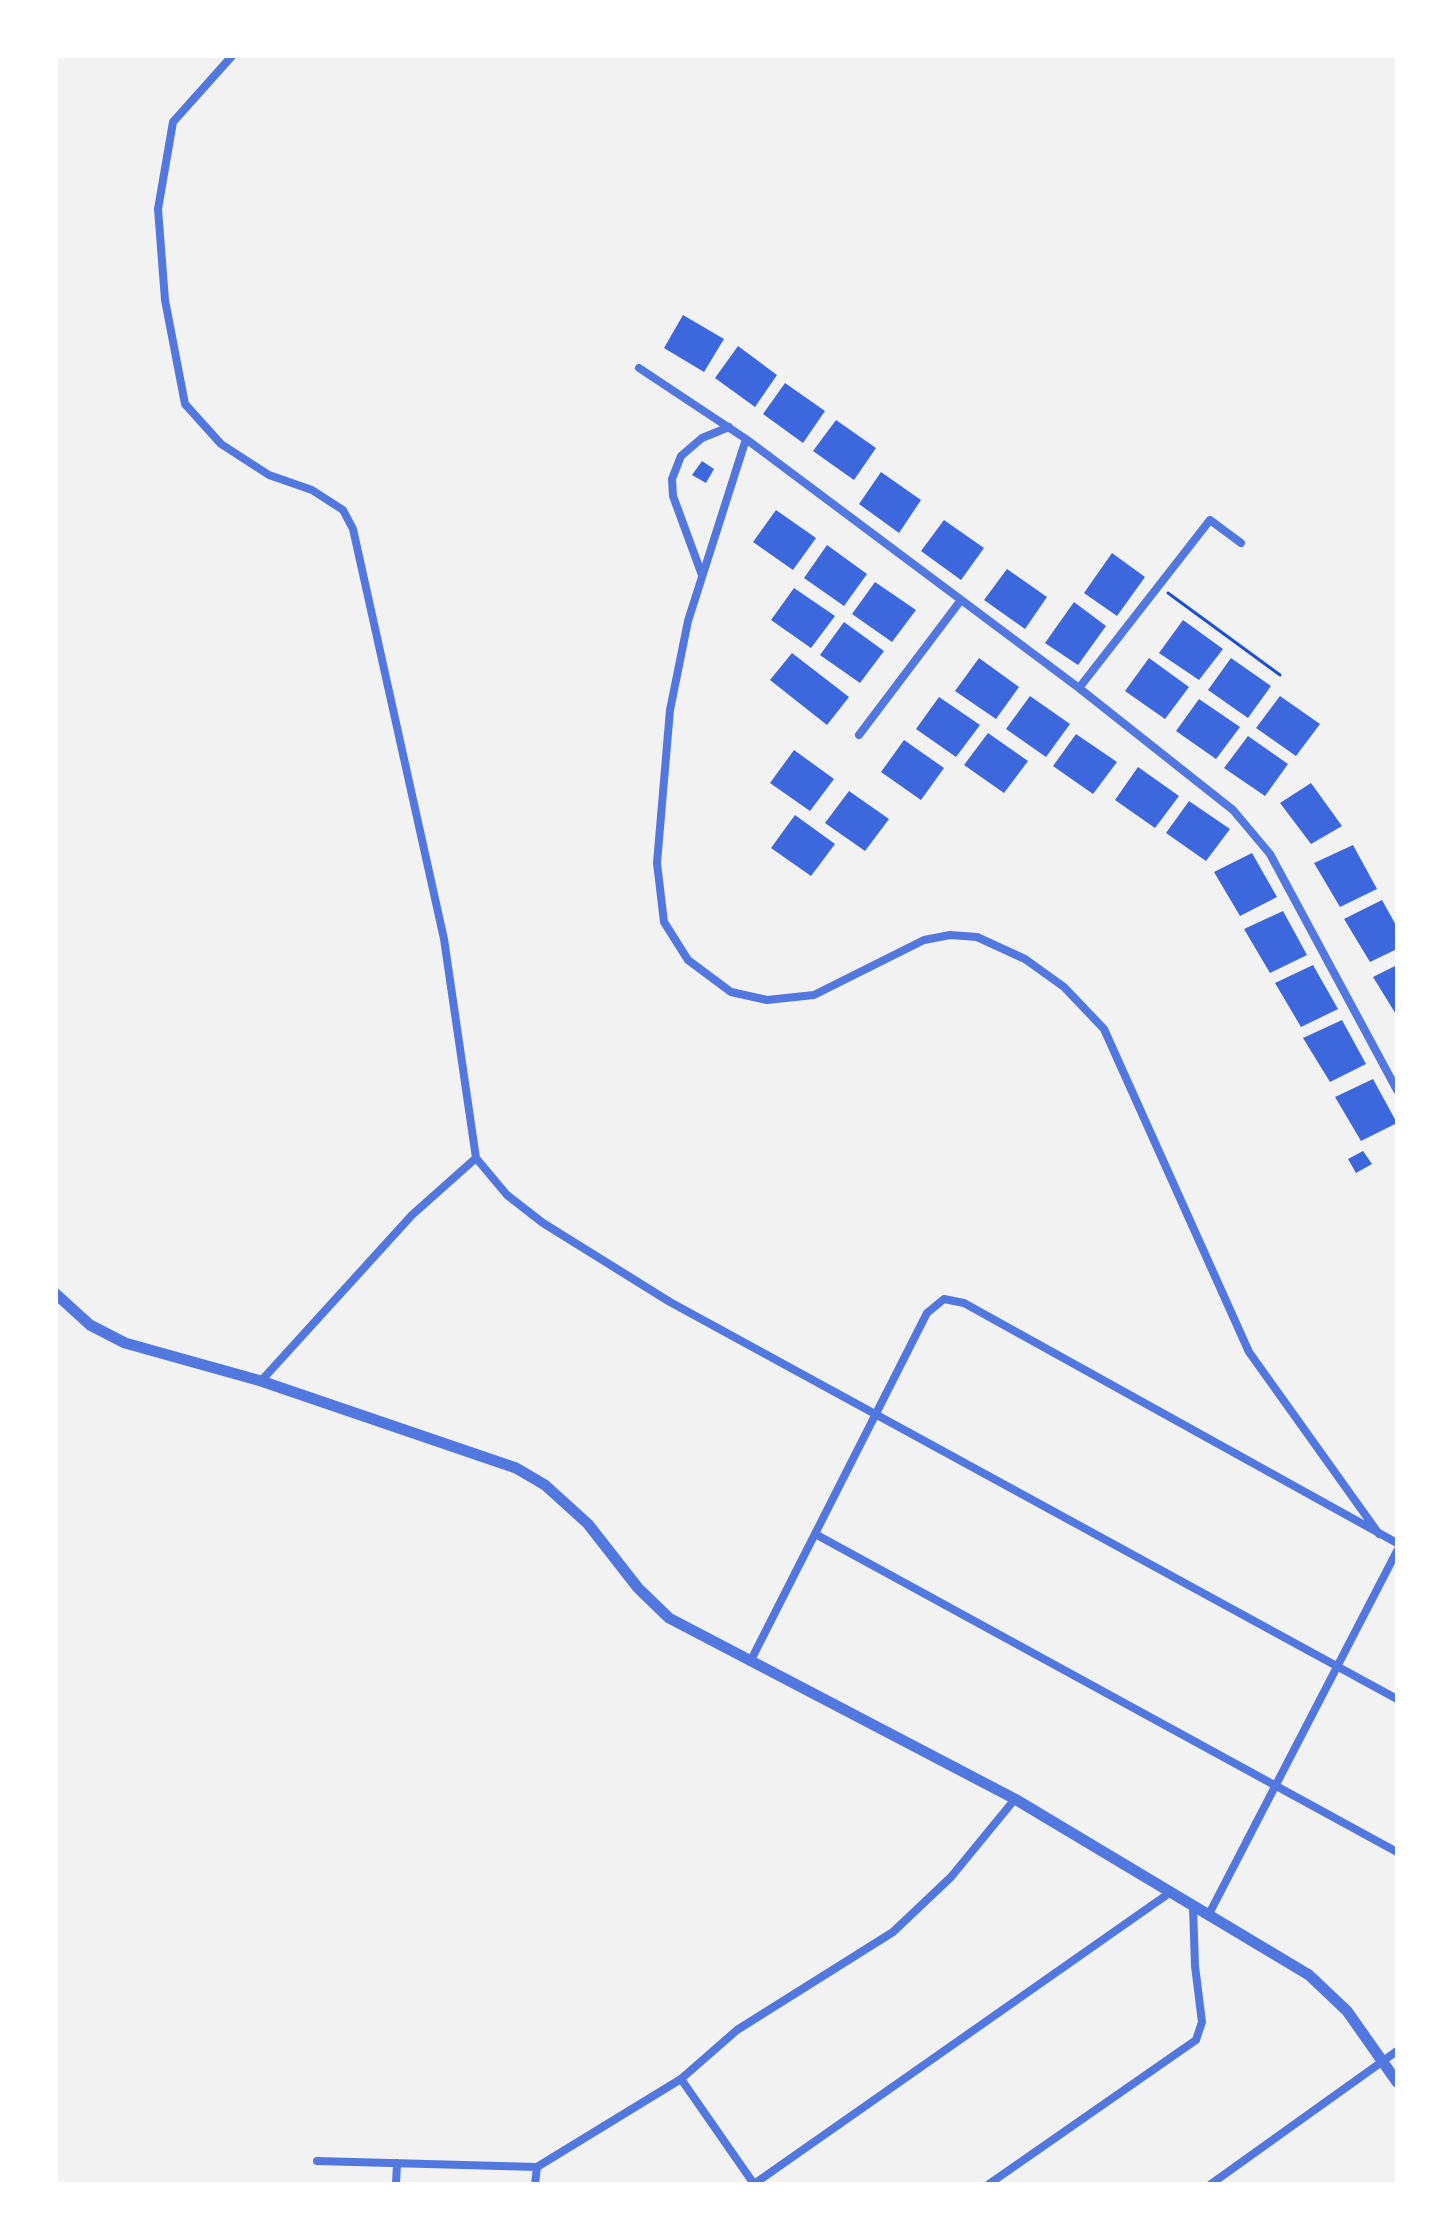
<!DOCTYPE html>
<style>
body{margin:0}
#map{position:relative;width:1453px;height:2240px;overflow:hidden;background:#f2f2f2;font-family:Inter,sans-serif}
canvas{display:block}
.frame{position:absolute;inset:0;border:58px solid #fff;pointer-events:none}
</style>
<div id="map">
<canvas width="1453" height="2240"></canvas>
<div class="frame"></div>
</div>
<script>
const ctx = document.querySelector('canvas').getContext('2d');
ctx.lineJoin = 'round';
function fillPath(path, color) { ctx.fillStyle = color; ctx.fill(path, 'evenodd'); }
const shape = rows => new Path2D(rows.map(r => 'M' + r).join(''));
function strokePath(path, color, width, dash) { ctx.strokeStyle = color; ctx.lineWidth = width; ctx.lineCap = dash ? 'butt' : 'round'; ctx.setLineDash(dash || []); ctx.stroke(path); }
fillPath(shape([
 [683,315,724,339,704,372,664,348],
 [738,346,777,375,755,407,715,378],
 [785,383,825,411,803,443,763,414],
 [836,420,876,448,854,480,813,451],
 [702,461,714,469,706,483,692,475],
 [881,472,921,500,899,533,859,504],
 [776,510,816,538,793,570,753,542],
 [944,520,984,548,961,580,921,551],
 [827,545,867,574,844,606,804,578],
 [1112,553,1145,577,1117,616,1084,593],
 [1007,569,1047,597,1025,629,984,600],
 [875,582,916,610,892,642,852,614],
 [794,588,835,616,811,648,771,620],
 [1074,602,1106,626,1078,665,1045,643],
 [1183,620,1223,649,1199,680,1159,653],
 [844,622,884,651,860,683,820,655],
 [792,653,849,697,827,725,770,680],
 [979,658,1019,687,996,719,955,691],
 [1149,658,1189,687,1165,719,1125,691],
 [1231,658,1271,686,1248,718,1208,690],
 [1030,696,1070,724,1046,757,1006,729],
 [1280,696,1320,724,1296,756,1256,728],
 [939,697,980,725,956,757,916,729],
 [1199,699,1240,727,1216,759,1176,731],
 [988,733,1028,761,1004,793,964,765],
 [1076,734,1117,762,1093,794,1053,766],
 [1248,736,1288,764,1265,796,1224,768],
 [904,740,944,768,921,800,881,772],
 [794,750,834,779,810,811,770,783],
 [1138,767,1179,796,1155,828,1115,800],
 [1311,783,1342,826,1311,844,1280,803],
 [849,791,889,819,865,851,825,823],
 [1189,801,1230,829,1206,861,1166,833],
 [795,815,835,844,811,876,771,848],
 [1353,845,1377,889,1340,907,1314,863],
 [1252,853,1277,897,1240,916,1214,872],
 [1382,900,1397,927,1397,949,1370,962,1344,919],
 [1283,911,1307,955,1270,973,1244,929],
 [1313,965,1338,1009,1301,1027,1275,983],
 [1397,965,1397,1016,1373,977],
 [1342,1020,1366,1064,1330,1082,1303,1038],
 [1373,1079,1397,1123,1361,1141,1335,1097],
 [1363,1151,1372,1164,1356,1173,1348,1159]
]), '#3d67dc');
strokePath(shape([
 [1168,593,1280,675]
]), '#1d4ed8', 3);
strokePath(shape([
 [232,56,173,122,158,209,165,300,185,404,221,444,269,475,312,490,343,510,353,529,444,939,476,1158],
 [639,368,746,439,1079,688,1233,810,1270,854,1397,1090],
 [746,439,688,621,670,710,657,863,664,922,688,960,731,992,767,1000,814,995,924,940,950,935,977,937,1025,959,1064,987,1104,1029,1249,1352,1379,1534],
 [702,575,673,496,672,479,681,456,702,438,729,427],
 [1079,688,1210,520,1241,543],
 [859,735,961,600],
 [476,1158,507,1195,543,1223,670,1302,1397,1699],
 [261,1381,412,1215,476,1158],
 [817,1535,1397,1852],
 [750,1662,927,1313,944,1299,964,1303,1397,1543],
 [1209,1914,1397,1551],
 [681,2079,754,2184],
 [317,2161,537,2167,681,2079,737,2030,893,1932,951,1877,1015,1799],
 [396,2184,397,2163],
 [535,2184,537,2167],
 [754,2184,1168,1894],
 [989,2184,1196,2040,1202,2022,1195,1966,1193,1906],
 [1211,2184,1397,2051]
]), '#5277de', 8);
strokePath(shape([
 [56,1294,90,1325,125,1343,261,1381,516,1468,545,1485,588,1524,638,1588,669,1618,1015,1799,1309,1975,1347,2011,1397,2082]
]), '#5277de', 11);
</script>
